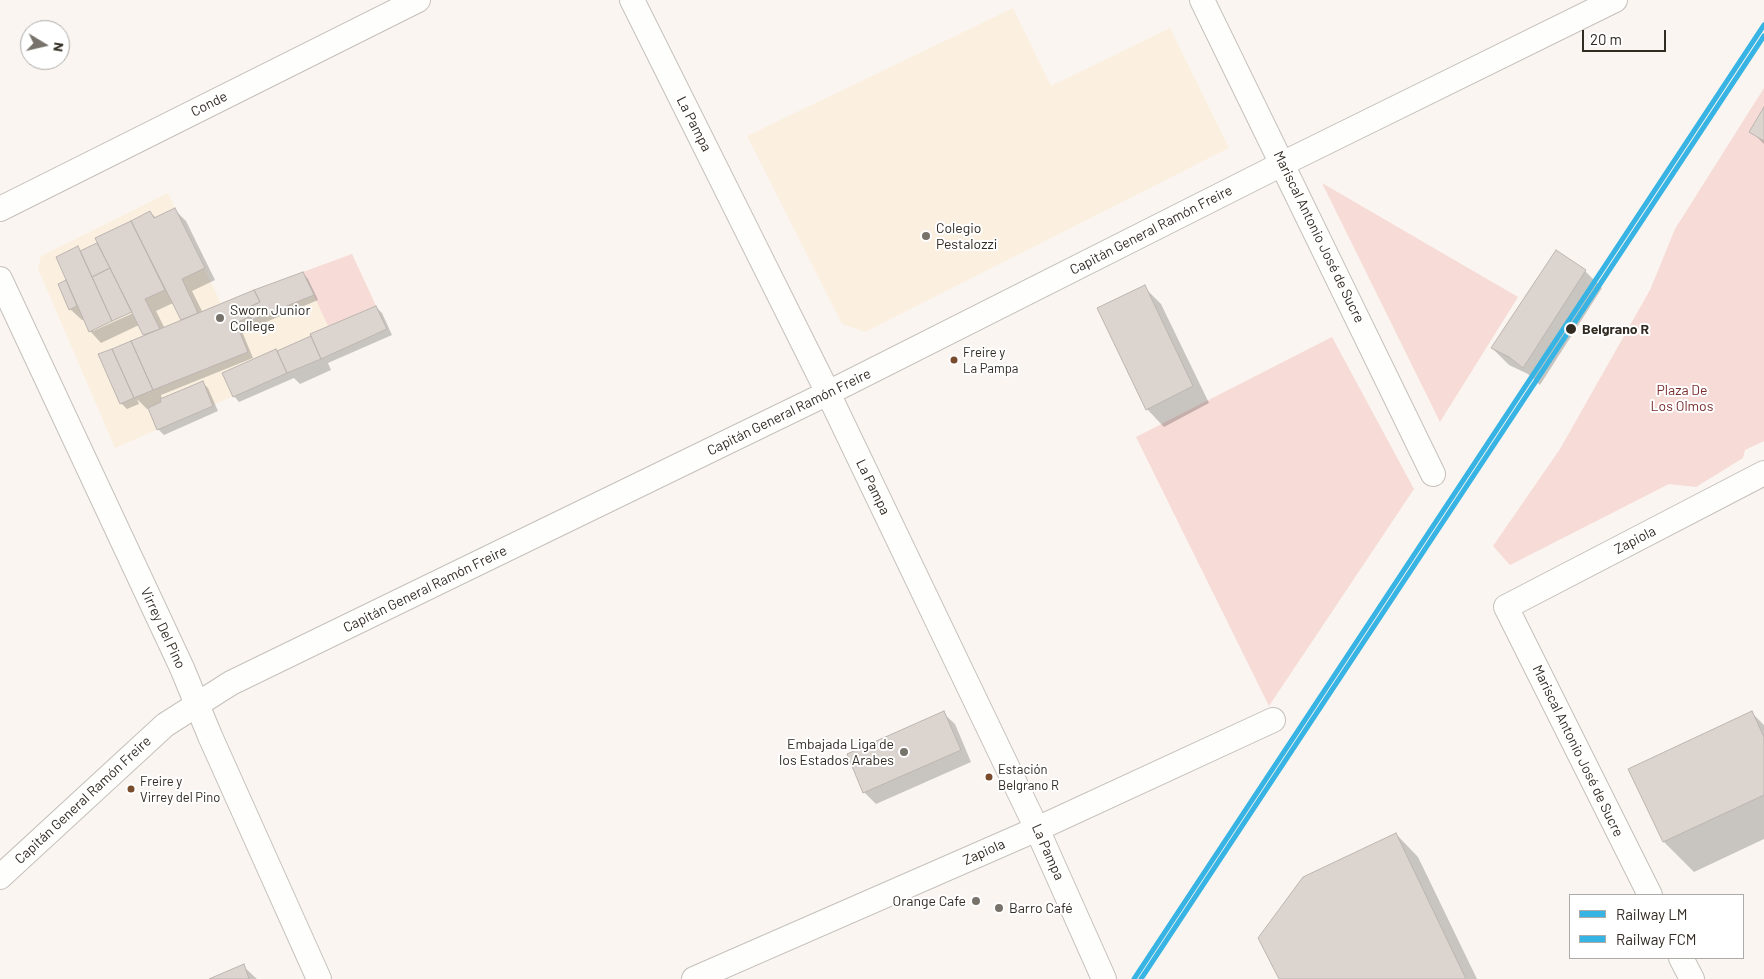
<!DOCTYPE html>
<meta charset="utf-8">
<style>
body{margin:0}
#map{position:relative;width:1764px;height:979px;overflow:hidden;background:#faf5f0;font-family:Barlow,sans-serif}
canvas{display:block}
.legend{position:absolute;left:1569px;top:894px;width:175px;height:65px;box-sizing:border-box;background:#fff;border:1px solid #adaaa7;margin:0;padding:6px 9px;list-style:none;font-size:15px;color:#312b22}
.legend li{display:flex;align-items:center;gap:10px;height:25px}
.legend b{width:25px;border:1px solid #adaaa7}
.north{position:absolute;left:20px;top:20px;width:50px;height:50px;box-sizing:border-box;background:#fff;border:1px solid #adaaa7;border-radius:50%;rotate:99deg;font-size:14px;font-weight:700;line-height:20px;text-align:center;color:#312b22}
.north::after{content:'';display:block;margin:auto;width:18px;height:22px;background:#77726a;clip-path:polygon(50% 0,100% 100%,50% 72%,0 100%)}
.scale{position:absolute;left:1582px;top:30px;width:84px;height:22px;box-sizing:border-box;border:2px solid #312b22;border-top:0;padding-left:6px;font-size:15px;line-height:18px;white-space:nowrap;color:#312b22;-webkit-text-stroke:4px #fff;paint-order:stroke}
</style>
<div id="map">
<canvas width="1764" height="979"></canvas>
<ul class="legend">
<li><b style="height:6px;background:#37b4e3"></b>Railway LM</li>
<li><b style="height:6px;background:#37b4e3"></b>Railway FCM</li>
</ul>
<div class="north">N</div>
<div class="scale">20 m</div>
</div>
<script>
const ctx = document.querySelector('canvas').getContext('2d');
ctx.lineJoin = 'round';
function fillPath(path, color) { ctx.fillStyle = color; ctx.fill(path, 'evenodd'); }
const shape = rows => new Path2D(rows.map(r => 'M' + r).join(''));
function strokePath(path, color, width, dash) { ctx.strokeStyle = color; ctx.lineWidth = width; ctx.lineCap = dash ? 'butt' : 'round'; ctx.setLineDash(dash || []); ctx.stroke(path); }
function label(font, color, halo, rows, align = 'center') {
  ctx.font = font + ' Barlow,sans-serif'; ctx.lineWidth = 4; ctx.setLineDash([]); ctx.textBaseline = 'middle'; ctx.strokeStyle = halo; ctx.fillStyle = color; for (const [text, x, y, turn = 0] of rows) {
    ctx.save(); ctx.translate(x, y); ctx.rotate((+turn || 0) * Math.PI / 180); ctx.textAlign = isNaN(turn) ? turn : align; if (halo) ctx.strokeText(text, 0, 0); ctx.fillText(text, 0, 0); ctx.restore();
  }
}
fillPath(shape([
 [1013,8,1051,86,1170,28,1229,148,865,332,842,324,747,136],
 [168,193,221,303,352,254,387,329,115,448,38,269,41,256]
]), '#fbf0e0');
fillPath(shape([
 [1764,88,1764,441,1745,450,1743,458,1696,487,1669,484,1510,565,1493,546,1560,449,1650,290,1675,229],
 [1322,183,1518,297,1440,422],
 [352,254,376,306,328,326,303,272],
 [1332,337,1414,489,1269,706,1136,437]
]), '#f7dbd7');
fillPath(shape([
 [1764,109,1764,144,1751,131],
 [175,210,186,221,215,280,192,291,203,313,303,273,308,279,318,300,259,325,256,322,241,329,253,358,161,395,162,399,202,382,208,388,218,411,164,435,158,429,149,408,147,409,137,399,139,404,127,409,121,403,100,355,146,336,139,325,101,343,90,331,85,319,82,320,70,309,60,285,68,281,78,248,81,251,99,244,96,239,150,212,156,218],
 [173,303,183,321,165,329,156,311],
 [137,309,138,311,93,331,93,329],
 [1585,271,1602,288,1540,385,1528,374,1509,365,1492,348],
 [1144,287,1161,304,1209,403,1164,427,1147,409],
 [376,307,382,313,392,335,328,363,331,370,300,384,294,378,239,402,234,396,277,352],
 [1751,712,1764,725,1764,839,1694,872,1664,842,1630,769],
 [943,713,955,724,971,762,876,804,864,792],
 [1396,834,1418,857,1477,979,1280,979],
 [243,966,257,979,212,979]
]), '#0003');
const building = shape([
 [1764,107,1764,141,1749,132,1764,107],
 [175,208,205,268,182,279,198,313,181,320,131,221,150,211,154,218,175,208],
 [131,221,165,290,145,299,160,329,143,335,95,238,131,221],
 [97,243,110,268,92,277,80,251,97,243],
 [78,246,112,321,89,332,56,257,78,246],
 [1556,250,1586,270,1523,368,1509,357,1491,348,1556,250],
 [110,268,132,312,112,321,92,277,110,268],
 [303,272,314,295,252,320,247,308,260,302,254,290,303,272],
 [66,280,77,306,69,310,58,284,66,280],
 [1145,285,1193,386,1146,410,1097,308,1145,285],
 [254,290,260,302,247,308,251,316,236,323,248,352,153,390,131,341,254,290],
 [376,306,387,329,321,359,310,334,376,306],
 [311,336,321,359,287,373,277,351,311,336],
 [131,341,153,390,134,398,112,349,131,341],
 [112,349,134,398,120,404,98,354,112,349],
 [276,349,287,373,233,397,222,373,276,349],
 [203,381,213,406,157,430,148,408,161,402,160,399,203,381],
 [944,711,961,750,863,793,847,754,944,711],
 [1752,711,1764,737,1764,795,1663,842,1628,769,1752,711],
 [1396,833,1466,979,1279,979,1258,938,1303,877,1396,833],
 [244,964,249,979,209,979,244,964]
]);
fillPath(building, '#dbd4cf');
strokePath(building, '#bcb5b0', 1);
const minor = shape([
 [632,0,828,393,1037,829,1104,979],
 [1202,0,1433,474],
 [0,209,418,0],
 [0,279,182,668,210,736,319,979],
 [0,877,165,725,231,683,828,393,1284,163,1615,0],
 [1650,895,1506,607,1764,473],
 [1681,958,1692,979],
 [694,979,1037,829,1273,720]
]);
strokePath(minor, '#c6c0ba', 26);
strokePath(minor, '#fefefd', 24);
strokePath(shape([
 [1134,979,1764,25]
]), '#37b4e3', 5);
strokePath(shape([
 [1141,979,1764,36]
]), '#37b4e3', 5);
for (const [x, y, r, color] of [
 [926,236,5,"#77726a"],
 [220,318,5,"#77726a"],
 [1571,329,6,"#312b22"],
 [954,360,4.5,"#7a4b2a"],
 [904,752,5,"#77726a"],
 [989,777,4.5,"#7a4b2a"],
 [131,789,4.5,"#7a4b2a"],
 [976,901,5,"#77726a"],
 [999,908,5,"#77726a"]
]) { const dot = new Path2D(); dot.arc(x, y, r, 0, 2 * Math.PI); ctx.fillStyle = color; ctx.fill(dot); strokePath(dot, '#fff', 2); }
label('13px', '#312b22', '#fff', [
 ["Freire y",963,353],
 ["La Pampa",963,369],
 ["Estación",998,770],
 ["Belgrano R",998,786],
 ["Freire y",140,782],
 ["Virrey del Pino",140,798]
], 'left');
label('14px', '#312b22', '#fff', [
 ["Conde",209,104,-27],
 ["La Pampa",694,124,63],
 ["Capitán General Ramón Freire",1151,230,-27],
 ["Mariscal Antonio José de Sucre",1319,237,64],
 ["Capitán General Ramón Freire",789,412,-26],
 ["La Pampa",873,487,64],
 ["Zapiola",1635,540,-27],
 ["Capitán General Ramón Freire",425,589,-26],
 ["Virrey Del Pino",163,628,65],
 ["Mariscal Antonio José de Sucre",1578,751,64],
 ["Capitán General Ramón Freire",83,800,-43],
 ["Zapiola",984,852,-24],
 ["La Pampa",1048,852,66]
]);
label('14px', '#312b22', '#fff', [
 ["Colegio",936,228],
 ["Pestalozzi",936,244],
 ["Sworn Junior",230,310],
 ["College",230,326],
 ["Embajada Liga de",894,744,"right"],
 ["los Estados Arabes",894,760,"right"],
 ["Orange Cafe",966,901,"right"],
 ["Barro Café",1009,908]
], 'left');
label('bold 14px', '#312b22', '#fff', [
 ["Belgrano R",1582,329]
], 'left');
label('14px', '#7a2d2d', '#fff', [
 ["Plaza De",1682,390],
 ["Los Olmos",1682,406]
]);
</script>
